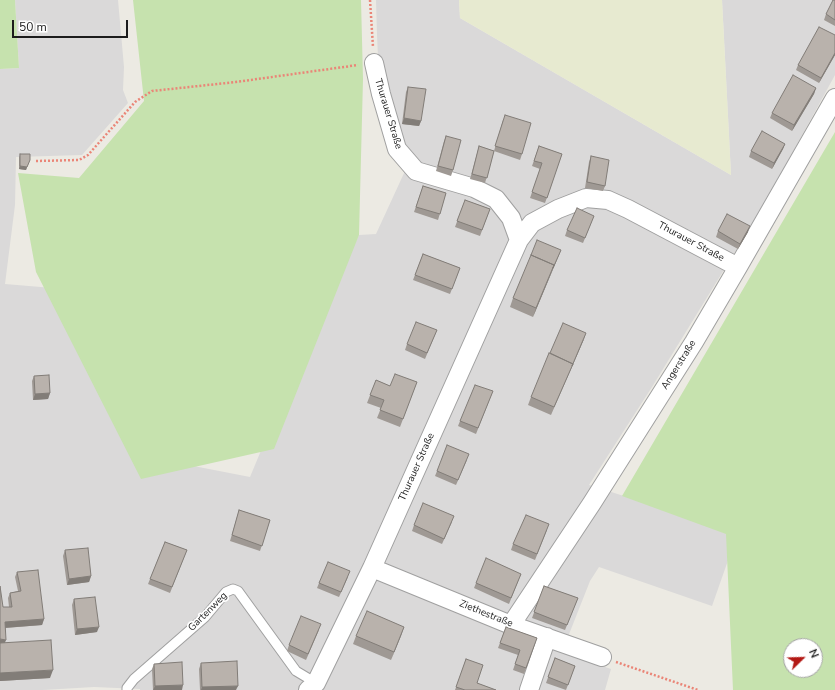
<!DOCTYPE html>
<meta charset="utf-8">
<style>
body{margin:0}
#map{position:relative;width:835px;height:690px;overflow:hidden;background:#eceae3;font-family:"Nunito Sans",sans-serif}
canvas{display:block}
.north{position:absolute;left:783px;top:638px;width:40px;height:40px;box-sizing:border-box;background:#fff;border:1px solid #a4a4a4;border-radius:50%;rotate:67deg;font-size:11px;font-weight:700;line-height:16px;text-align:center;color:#1c1c1c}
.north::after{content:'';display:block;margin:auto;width:14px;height:18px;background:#b31915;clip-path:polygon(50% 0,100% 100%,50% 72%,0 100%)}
.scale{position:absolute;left:12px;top:20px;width:116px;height:18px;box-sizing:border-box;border:2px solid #1c1c1c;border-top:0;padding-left:5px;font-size:12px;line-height:14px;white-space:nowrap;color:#1c1c1c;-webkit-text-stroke:3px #fff;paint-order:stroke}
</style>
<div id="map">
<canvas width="835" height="690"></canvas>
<div class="north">N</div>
<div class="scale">50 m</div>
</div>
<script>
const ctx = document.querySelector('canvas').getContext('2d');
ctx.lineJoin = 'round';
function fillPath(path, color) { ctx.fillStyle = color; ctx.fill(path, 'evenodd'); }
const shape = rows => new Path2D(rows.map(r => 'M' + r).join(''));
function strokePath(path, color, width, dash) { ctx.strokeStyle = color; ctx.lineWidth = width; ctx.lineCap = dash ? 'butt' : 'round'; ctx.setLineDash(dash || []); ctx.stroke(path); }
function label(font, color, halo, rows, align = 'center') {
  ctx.font = font + ' "Nunito Sans",sans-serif'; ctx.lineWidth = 3.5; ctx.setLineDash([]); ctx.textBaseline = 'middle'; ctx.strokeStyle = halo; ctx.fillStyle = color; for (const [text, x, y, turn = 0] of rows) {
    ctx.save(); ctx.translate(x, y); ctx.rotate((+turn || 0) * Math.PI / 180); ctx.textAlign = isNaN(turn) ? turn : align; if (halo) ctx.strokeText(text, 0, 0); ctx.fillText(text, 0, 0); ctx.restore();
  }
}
fillPath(shape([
 [15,0,118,0,124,67,123,90,128,103,82,155,16,157,15,205,5,284,148,296,173,462,250,477,312,328,359,235,376,234,411,158,391,110,378,57,377,35,376,0,459,0,460,18,731,175,722,0,835,0,835,75,765,203,652,387,589,485,738,532,712,606,599,567,590,581,562,652,611,669,605,690,140,690,140,689,94,687,43,690,0,690,0,69,19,68]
]), '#dad9d9');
fillPath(shape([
 [459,0,722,0,731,175,460,18]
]), '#e7ead0');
fillPath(shape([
 [0,0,15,0,19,68,0,69],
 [133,0,361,0,363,79,359,235,274,449,141,479,36,272,18,173,79,178,144,101],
 [835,132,835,690,733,690,726,534,622,496],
 [791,646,815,646,815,670,791,670]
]), '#c6e2ae');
const lane = shape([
 [127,690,127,688,134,679,205,617,226,592,233,589,238,591,296,671,316,683]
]);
const street = shape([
 [374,63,381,94,397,149,416,171,474,188,496,199,511,218,519,240],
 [372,568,511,625,602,657],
 [511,625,592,503,694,342,738,267,835,98],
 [308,690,316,683,372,568,519,240,532,223,558,209,586,198,608,200,628,209,738,267],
 [529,690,547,637]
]);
strokePath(lane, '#a0a0a0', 11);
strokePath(street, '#a0a0a0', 20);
strokePath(shape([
 [370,0,373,47],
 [36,161,79,160,88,155,135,102,152,91,236,82,358,65],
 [616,662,698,690]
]), '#ea8577', 2.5, [2, 2]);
strokePath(lane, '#fff', 9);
strokePath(street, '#fff', 18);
fillPath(shape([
 [835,0,835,26,824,20,826,14],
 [835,35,835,55,819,83,796,70,798,65],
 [408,87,421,121,419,126,402,124,406,92],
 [816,88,814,94,792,131,770,118,772,113],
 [503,120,522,154,520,160,494,151,485,183,470,179,479,146,494,151],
 [446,136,453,170,451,176,436,171,444,141],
 [785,144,783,149,772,169,749,157,751,151],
 [539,146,562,154,545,203,530,198,540,169,532,166],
 [20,154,30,160,26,170,19,169,19,157],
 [591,156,605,186,603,191,585,188,589,162],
 [423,186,446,193,438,220,414,212],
 [465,200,490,209,480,236,455,227],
 [592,221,583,243,565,236,567,230],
 [718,231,748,232,738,249,716,237],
 [561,250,533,317,510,307,513,298],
 [423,254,460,268,450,294,413,280],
 [437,330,425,359,405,350,407,344],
 [584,339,551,415,528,405,531,397],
 [34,376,50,393,48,399,33,400,32,381],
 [376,380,390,386,417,382,400,427,377,418,381,408,367,403],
 [493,391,476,434,458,426,460,421],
 [467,460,456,485,435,476,437,471],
 [239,510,270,520,260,551,230,541],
 [452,522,442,544,412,531,414,525],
 [547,530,535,560,511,550,513,544],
 [165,542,187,550,170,593,148,584],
 [65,550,91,576,89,582,67,585,63,556],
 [17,572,44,619,42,625,5,628,5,643,50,678,0,681,3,607,9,607,8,598,10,593,18,591,15,577],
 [521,574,509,604,474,588,476,583],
 [348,577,339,597,317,588,319,583],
 [544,586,578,598,565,630,532,618],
 [74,599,97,632,75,635,72,605],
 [404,627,391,660,353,644,356,636],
 [506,627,537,638,524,674,513,670,518,655,498,648],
 [319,630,306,660,287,651,289,645],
 [555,658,575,666,566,690,546,683],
 [466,659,477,683,496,690,455,690],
 [201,663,236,690,200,690,199,669],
 [154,664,182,690,153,690,152,669]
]), '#9f9994');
fillPath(shape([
 [835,53,835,55,819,83,821,78],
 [816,88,814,94,792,131,794,125],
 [404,118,421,121,419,126,402,124],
 [785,144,783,149,772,169,774,163],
 [20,166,27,167,26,170,19,169],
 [750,226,748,232,738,249,740,244],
 [561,250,559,255,533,317,536,308],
 [586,333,584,339,551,415,573,364],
 [50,393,48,399,33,400,35,394],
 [91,576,89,582,67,585,69,579],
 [44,619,42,625,3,628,5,622],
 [99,627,97,632,75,635,77,629],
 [404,627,401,636,391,660,394,652],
 [0,639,6,640,4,645,0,645],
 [53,670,50,678,0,681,0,673],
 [183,685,182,690,153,690,155,686],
 [238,686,236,690,201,690,202,687]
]), '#827d78');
const building = shape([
 [833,0,835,0,835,20,826,14,833,0],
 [819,27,835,35,835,53,821,78,798,65,819,27],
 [793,75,816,88,794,125,772,113,793,75],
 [408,87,426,89,421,121,404,118,408,87],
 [505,115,531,123,522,154,495,146,505,115],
 [762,131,785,144,774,163,751,151,762,131],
 [446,136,461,140,453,170,438,166,446,136],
 [479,146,494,151,487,178,472,174,479,146],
 [539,146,562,154,547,198,532,192,542,163,534,161,539,146],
 [20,154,30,154,30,160,27,167,20,166,20,154],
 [591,156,609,160,605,186,587,182,591,156],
 [423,186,446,193,440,214,416,207,423,186],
 [465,200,490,209,482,230,457,221,465,200],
 [577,208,594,216,585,238,567,230,577,208],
 [727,214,750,226,740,244,718,231,727,214],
 [537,240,561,250,553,268,554,265,531,255,537,240],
 [423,254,460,268,452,289,415,275,423,254],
 [531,255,554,265,536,308,513,298,531,255],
 [416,322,437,330,427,353,407,344,416,322],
 [563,323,586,333,572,366,573,364,550,353,563,323],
 [549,353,573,364,554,407,531,397,549,353],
 [395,374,417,382,403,419,380,410,384,400,370,395,376,380,390,386,395,374],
 [49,375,50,393,35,394,34,376,49,375],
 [475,385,493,391,478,428,460,421,475,385],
 [447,445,469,454,458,480,437,471,447,445],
 [423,503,454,516,444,539,414,525,423,503],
 [239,510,270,520,262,546,232,535,239,510],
 [526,515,549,524,537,554,513,544,526,515],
 [165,542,187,550,172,587,150,579,165,542],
 [88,548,91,576,69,579,65,550,88,548],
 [486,558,521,574,511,598,476,583,486,558],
 [328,562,350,571,341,592,319,583,328,562],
 [38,570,44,619,5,622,6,640,0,639,0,586,3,607,12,607,10,593,21,591,17,572,38,570],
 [544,586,578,598,567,625,534,612,544,586],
 [95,597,99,627,77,629,74,599,95,597],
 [367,611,404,627,394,652,356,636,367,611],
 [301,616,321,624,308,654,289,645,301,616],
 [506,627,537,638,526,668,515,664,520,650,500,643,506,627],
 [51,640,53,670,0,673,0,643,51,640],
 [555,658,575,666,568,685,548,677,555,658],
 [466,659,483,665,477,683,496,690,465,690,456,687,466,659],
 [237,661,238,686,202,687,201,663,237,661],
 [182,662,183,685,155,686,154,664,182,662]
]);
fillPath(building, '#b9b2ac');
strokePath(building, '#827d78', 1);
label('10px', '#1c1c1c', '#fff', [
 ["Thurauer Straße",388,114,73],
 ["Thurauer Straße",691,242,28],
 ["Angerstraße",679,365,-58],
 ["Thurauer Straße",417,467,-66],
 ["Gartenweg",208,612,-45],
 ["Ziethestraße",486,614,22]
]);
</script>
